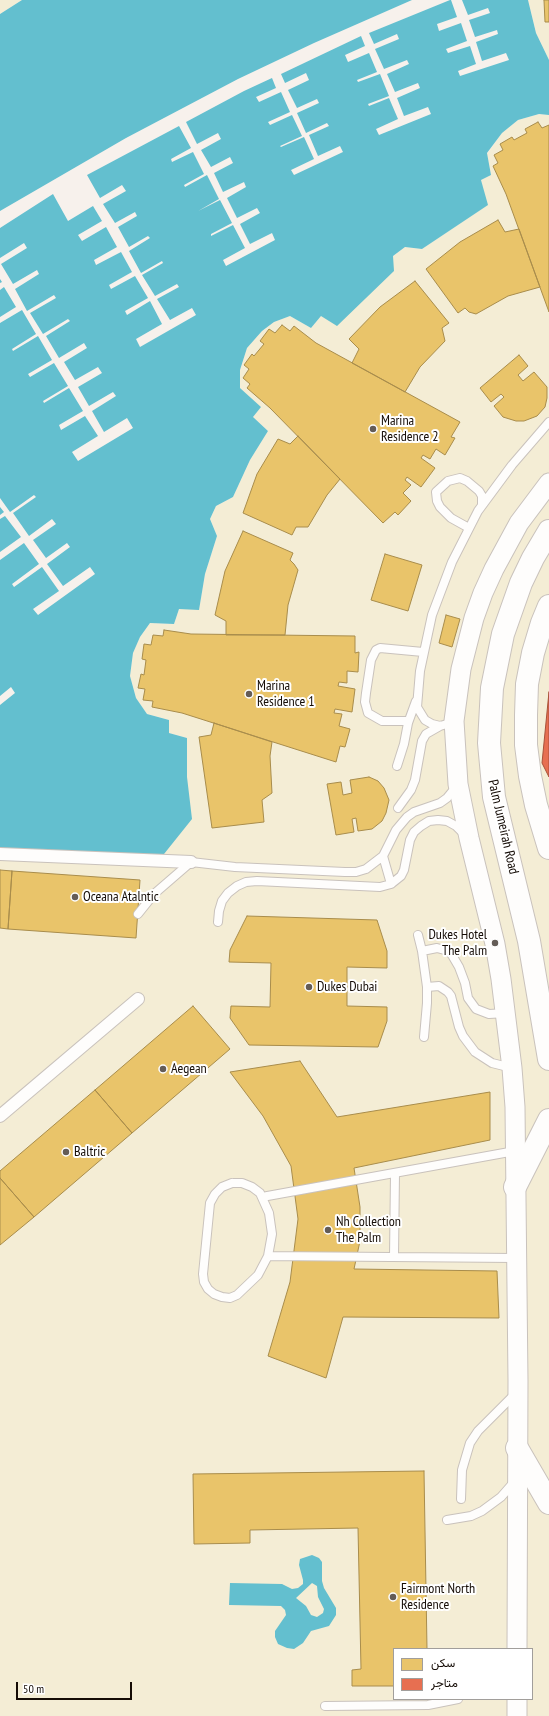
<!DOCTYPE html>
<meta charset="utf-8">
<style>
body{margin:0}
#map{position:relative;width:549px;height:1716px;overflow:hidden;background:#f7f1ec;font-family:"PT Sans Narrow",Vazirmatn,sans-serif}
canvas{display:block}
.legend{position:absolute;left:393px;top:1648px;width:140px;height:52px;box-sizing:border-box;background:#fff;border:1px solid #a19e9b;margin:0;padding:5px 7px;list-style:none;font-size:12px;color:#150c06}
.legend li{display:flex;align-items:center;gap:8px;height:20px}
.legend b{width:20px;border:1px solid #a19e9b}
.scale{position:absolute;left:16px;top:1682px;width:116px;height:18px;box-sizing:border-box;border:2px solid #150c06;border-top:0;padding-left:5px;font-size:12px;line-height:14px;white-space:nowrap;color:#150c06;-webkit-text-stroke:3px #fff;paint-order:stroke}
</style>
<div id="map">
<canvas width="549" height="1716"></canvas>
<ul class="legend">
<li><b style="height:11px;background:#e9c46a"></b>سكن</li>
<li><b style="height:11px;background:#e76f51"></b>متاجر</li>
</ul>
<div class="scale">50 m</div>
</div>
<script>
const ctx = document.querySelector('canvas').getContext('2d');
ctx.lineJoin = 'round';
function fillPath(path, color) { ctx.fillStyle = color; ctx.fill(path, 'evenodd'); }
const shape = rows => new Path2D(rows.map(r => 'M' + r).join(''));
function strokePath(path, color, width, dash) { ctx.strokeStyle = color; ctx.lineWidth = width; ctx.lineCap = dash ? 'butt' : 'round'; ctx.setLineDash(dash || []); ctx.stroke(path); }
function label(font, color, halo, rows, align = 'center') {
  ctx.font = font + ' "PT Sans Narrow",sans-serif'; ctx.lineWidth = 4; ctx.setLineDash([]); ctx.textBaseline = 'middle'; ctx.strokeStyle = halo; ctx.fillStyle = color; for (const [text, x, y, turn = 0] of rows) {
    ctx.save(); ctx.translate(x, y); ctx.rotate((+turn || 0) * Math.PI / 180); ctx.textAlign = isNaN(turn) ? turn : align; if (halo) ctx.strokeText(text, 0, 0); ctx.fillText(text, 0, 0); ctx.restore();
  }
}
fillPath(shape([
 [0,0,22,0,0,14],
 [528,0,549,0,549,60,536,33],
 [539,114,549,115,549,1716,0,1716,0,855,187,777,187,738,169,733,169,720,147,714,136,698,130,676,133,653,140,637,150,623,174,624,179,609,199,609,205,574,217,536,210,519,216,506,233,497,250,460,268,431,253,417,260,407,240,388,240,370,247,348,262,331,274,322,290,316,311,328,321,316,368,295,393,271,393,256,405,247,422,249,487,205,481,180,491,175,487,154,502,133,518,120],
 [394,1649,532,1649,532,1699,394,1699]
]), '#f4edd5');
fillPath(shape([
 [22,0,528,0,536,33,549,60,549,115,539,114,518,120,502,133,487,153,491,175,481,180,488,205,422,249,405,247,393,256,394,271,337,326,321,316,311,328,290,316,274,322,262,331,247,348,240,370,240,388,261,407,253,417,268,431,250,460,233,497,216,506,210,519,217,536,205,574,199,610,179,609,174,624,150,623,140,637,133,653,130,676,136,698,147,714,169,720,169,733,187,738,187,777,192,819,156,864,0,855,0,14],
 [312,1555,319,1558,322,1562,322,1581,324,1588,336,1608,336,1615,329,1626,311,1631,303,1643,294,1649,287,1648,278,1644,275,1637,275,1631,286,1615,285,1610,281,1606,229,1605,230,1583,282,1584,292,1589,298,1588,303,1584,303,1580,299,1565,300,1559],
 [312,1583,317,1586,318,1597,324,1609,323,1613,317,1617,311,1615,306,1606,296,1598]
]), '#63bfcf');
fillPath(shape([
 [412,0,450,0,369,33,374,44,397,34,399,39,375,49,384,69,407,60,409,64,387,74,395,92,418,83,420,88,397,98,404,116,428,107,431,114,379,135,376,129,398,119,389,98,369,106,368,104,389,96,380,74,358,82,357,80,377,72,369,53,348,62,345,55,365,46,361,36,281,74,285,83,306,73,309,80,288,90,297,108,317,99,319,103,297,113,306,133,327,123,329,126,309,135,318,156,340,146,343,152,294,175,291,170,314,159,304,137,281,147,280,146,302,136,292,115,270,125,268,122,290,112,281,92,259,102,256,97,276,88,272,78,244,91,186,122,197,144,218,133,221,139,201,150,211,167,230,157,233,163,214,173,223,192,244,182,246,187,227,198,237,218,257,208,260,213,240,224,250,244,272,233,275,240,226,266,223,260,245,248,233,225,211,236,211,234,232,223,220,200,198,211,219,199,207,175,185,187,184,185,204,174,193,152,172,162,171,159,191,148,179,126,87,175,100,198,122,185,126,191,103,204,115,223,135,212,137,216,118,227,129,247,148,236,150,238,129,251,141,273,162,261,163,263,142,275,155,296,177,284,179,287,157,299,170,320,192,308,196,315,140,347,136,339,162,324,150,301,127,315,125,311,148,298,135,276,111,289,109,285,132,272,121,252,96,265,94,260,117,247,106,227,82,241,78,235,102,221,93,206,68,221,53,194,0,228,0,211,126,138,238,79,314,43],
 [451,0,462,0,468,15,488,8,490,13,469,20,475,37,497,30,498,34,476,42,482,61,506,53,509,60,460,76,458,71,476,64,470,46,448,53,446,49,467,41,461,23,439,31,437,24,457,17],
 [24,243,27,248,1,264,13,284,37,270,39,274,15,289,27,311,54,295,56,298,30,313,43,334,68,319,70,321,46,336,59,358,84,343,87,348,64,362,75,380,98,367,102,373,78,387,89,406,113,392,116,396,92,411,104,432,127,418,133,428,78,461,72,452,98,436,85,416,61,430,59,425,83,411,69,388,44,403,43,401,68,386,54,363,30,377,28,374,52,360,38,336,13,351,12,349,36,334,22,310,0,323,0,317,16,307,4,287,0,290,0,283,2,282,0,279,0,258],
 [34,495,36,497,13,513,29,536,52,519,56,524,33,540,46,558,67,543,70,547,47,564,63,586,90,567,95,574,38,615,33,609,59,591,42,567,14,587,12,584,39,564,24,543,0,560,0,552,21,537,5,516,0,519,0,515,4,512,0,507,0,498,10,512],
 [11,687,15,693,0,705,0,696]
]), '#f7f1ec');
const homes = shape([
 [544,0,549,0,549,22,545,22,544,0],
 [538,122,542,128,549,125,549,312,506,194,493,166,498,163,494,155,503,150,500,144,512,137,514,140,527,133,525,129,538,122],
 [498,220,505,232,519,229,540,287,508,296,476,314,469,312,465,308,458,313,426,269,460,242,498,220],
 [415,281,449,323,442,328,445,341,420,367,405,392,352,363,359,349,349,339,380,307,415,281],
 [282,325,290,331,294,326,316,343,460,422,451,437,455,438,445,455,436,449,430,459,423,455,421,458,435,468,421,487,407,477,405,480,411,485,403,493,411,501,398,515,395,512,383,523,270,408,247,388,250,384,243,378,249,369,244,365,252,354,254,356,264,344,260,341,269,329,275,333,282,325],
 [519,355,528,366,518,375,523,381,534,372,547,387,547,398,545,407,537,416,524,421,516,421,503,417,494,406,504,397,501,394,491,402,480,388,519,355],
 [298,436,340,479,327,495,308,527,296,527,292,535,243,513,257,474,278,439,290,444,298,436],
 [243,531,293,553,290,560,294,564,298,570,288,605,285,635,226,635,226,621,215,615,225,571,243,531],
 [385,554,422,565,408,611,371,600,385,554],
 [446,615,460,619,452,647,439,643,446,615],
 [164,630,191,634,355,636,355,653,359,652,358,672,347,671,347,683,339,682,338,686,355,689,352,712,335,709,334,713,342,714,339,726,350,729,345,747,340,746,336,762,182,713,152,707,153,701,143,700,145,689,138,688,141,674,144,675,146,660,142,659,144,644,151,645,153,635,163,636,164,630],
 [214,723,272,742,270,756,272,793,262,800,264,822,212,828,199,737,211,735,214,723],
 [369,777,378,781,384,788,389,800,386,813,382,821,372,829,358,831,356,818,352,819,354,832,336,835,327,784,341,782,343,795,352,793,350,780,369,777],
 [0,870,12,871,8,929,0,928,0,870],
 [12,871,140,880,136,938,8,929,12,871],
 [247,916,377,920,387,951,387,968,347,967,347,1006,387,1007,387,1021,378,1047,249,1045,230,1018,231,1006,270,1007,271,963,229,962,230,950,247,916],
 [193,1006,230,1049,132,1133,95,1090,193,1006],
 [300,1061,337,1117,490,1092,490,1140,354,1168,360,1207,360,1241,354,1269,497,1271,499,1318,343,1317,326,1378,268,1356,290,1282,298,1219,291,1166,263,1116,230,1072,300,1061],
 [95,1090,132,1133,34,1217,0,1178,0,1171,95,1090],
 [0,1178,34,1217,0,1245,0,1178],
 [424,1471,427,1649,394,1649,394,1686,352,1686,352,1670,361,1669,358,1528,250,1530,250,1543,194,1544,193,1474,424,1471]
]);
fillPath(homes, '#e9c46a');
strokePath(homes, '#a98d4c', 1);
const shops = shape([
 [549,692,549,777,542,763,549,692]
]);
fillPath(shops, '#e76f51');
strokePath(shops, '#a8513a', 1);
const service = shape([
 [469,528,451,518,440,507,437,501,436,492,448,481,460,478,467,481,479,491,482,496,482,505],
 [408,721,382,721,368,713,365,702,366,693,371,660,376,650,380,648,423,652],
 [453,721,447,724,440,726,432,724,425,720,417,707,420,671,432,615,452,562,478,511,512,465,549,422],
 [397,766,404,744,408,723,416,701],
 [398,808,411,790,415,780,422,741,426,734,440,726],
 [383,856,391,884],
 [138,914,154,894,191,862,235,867,345,872,356,872,366,869,383,856,396,830,407,817,414,812,440,803,447,798,456,787],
 [218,922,219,911,222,901,228,893,237,886,246,882,257,881,380,887,391,884,401,876,404,870,410,840,414,832,421,826,429,821,438,820,447,821,456,826,465,835],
 [418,935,422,951,427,987,427,1003,424,1037],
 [422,951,437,948,448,951,452,955,459,967,465,983,468,998,476,1009,489,1014,506,1013],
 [427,987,439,986,448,992,451,996,459,1027,463,1036,475,1052,492,1063,512,1068],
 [232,1183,242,1183,252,1187,260,1193,269,1213,272,1234,268,1256,258,1275,237,1295,230,1298,222,1297,214,1294,208,1289,204,1282,203,1274,210,1203,215,1194,222,1187,232,1183],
 [262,1197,515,1151],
 [268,1256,515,1258],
 [394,1257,395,1173],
 [461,1499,462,1470,470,1443,478,1431,515,1394],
 [447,1520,471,1516,482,1511,501,1497,515,1481],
 [325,1706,428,1705,458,1699]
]);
const pedestrian = shape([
 [0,854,191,862],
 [0,1116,138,999]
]);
const tertiary = shape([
 [517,1649,518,1381,515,1107,512,1068,501,979,495,944,469,838,458,784,454,721,461,669,474,618,483,593,494,569,519,523,549,483],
 [517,1699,517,1716]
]);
const secondary = shape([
 [549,531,533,558,521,583,503,634,492,688,489,743,494,797,529,941,549,1059],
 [549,606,542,623,533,653,527,684,526,715,526,745,530,776,536,805,549,848],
 [515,1187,549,1120],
 [517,1448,549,1503]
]);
strokePath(service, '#c9c2bc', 10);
strokePath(pedestrian, '#c9c2bc', 14);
strokePath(tertiary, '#c9c2bc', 21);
strokePath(secondary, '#c9c2bc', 24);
strokePath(service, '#fefdfc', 8);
strokePath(pedestrian, '#fefdfc', 12);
strokePath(tertiary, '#fefdfc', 19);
strokePath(secondary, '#fefdfc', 22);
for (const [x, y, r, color] of [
 [373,429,4,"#645c56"],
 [249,694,4,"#645c56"],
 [75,897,4,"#645c56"],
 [495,943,4,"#645c56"],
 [309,987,4,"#645c56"],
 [163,1069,4,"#645c56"],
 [66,1152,4,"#645c56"],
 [328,1230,4,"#645c56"],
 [393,1597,4,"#645c56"]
]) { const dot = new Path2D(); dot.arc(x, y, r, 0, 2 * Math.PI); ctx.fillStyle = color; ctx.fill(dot); strokePath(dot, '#fff', 1.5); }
label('14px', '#150c06', '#fff', [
 ["Marina",381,421],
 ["Residence 2",381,437],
 ["Marina",257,686],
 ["Residence 1",257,702],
 ["Oceana Atalntic",83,897],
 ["Dukes Hotel",487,935,"right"],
 ["The Palm",487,951,"right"],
 ["Dukes Dubai",317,987],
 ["Aegean",171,1069],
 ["Baltric",74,1152],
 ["Nh Collection",336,1222],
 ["The Palm",336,1238],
 ["Fairmont North",401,1589],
 ["Residence",401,1605]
], 'left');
label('14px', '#150c06', '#fff', [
 ["Palm Jumeirah Road",503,827,77]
]);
</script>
